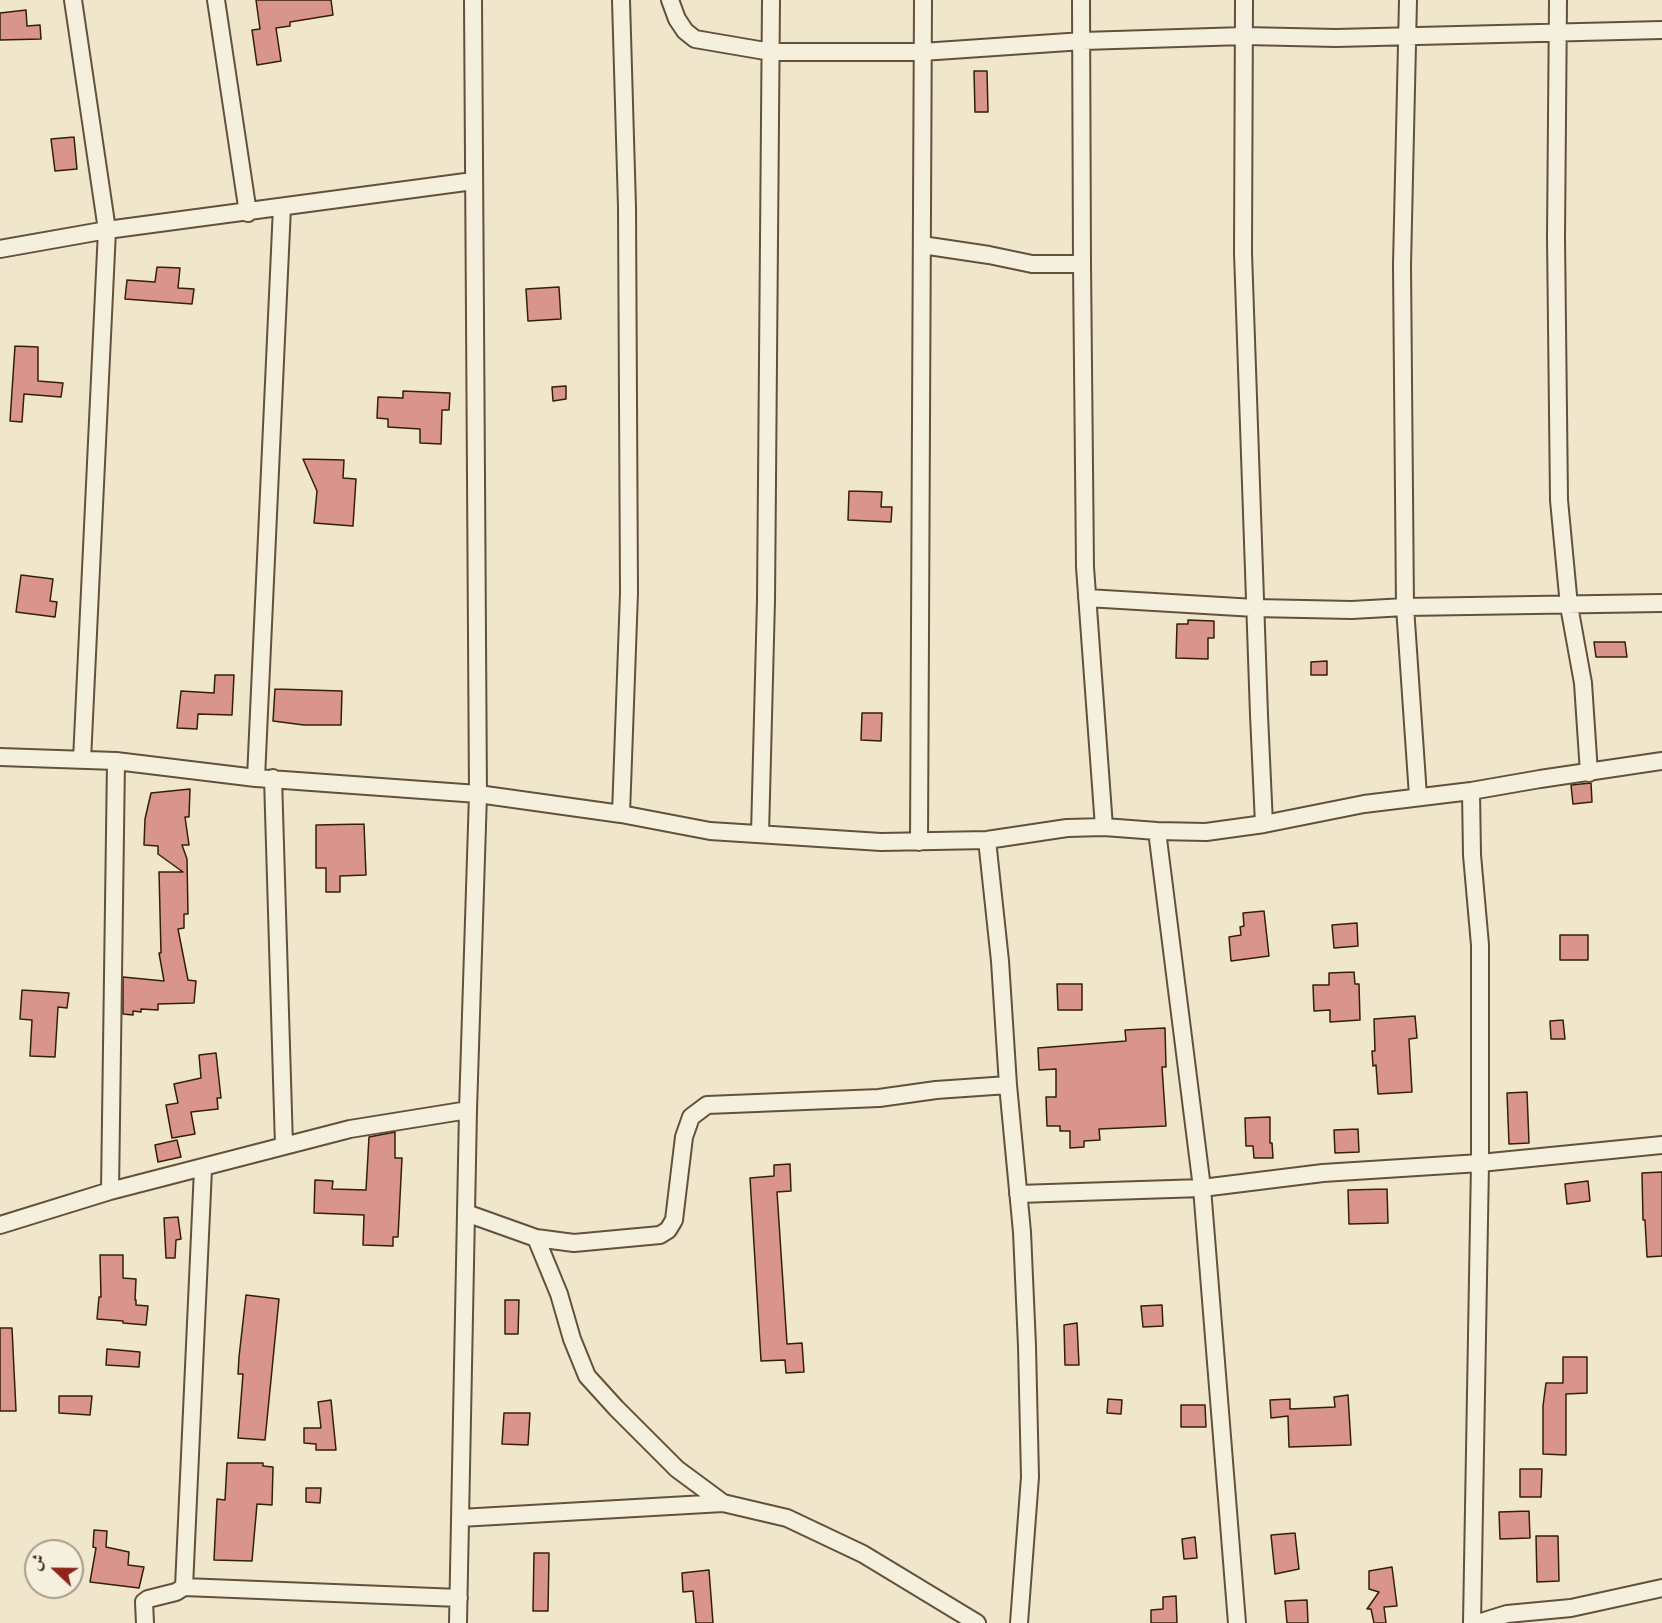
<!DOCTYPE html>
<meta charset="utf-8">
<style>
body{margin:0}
#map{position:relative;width:1662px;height:1623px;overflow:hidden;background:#f0e6cc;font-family:"Sorts Mill Goudy",Amiri,serif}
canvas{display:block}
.north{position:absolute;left:24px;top:1539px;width:60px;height:60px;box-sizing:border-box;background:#f5efde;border:2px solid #a89c88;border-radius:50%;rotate:292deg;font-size:16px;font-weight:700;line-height:24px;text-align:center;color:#341f08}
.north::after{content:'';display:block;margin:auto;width:21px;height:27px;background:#8f2418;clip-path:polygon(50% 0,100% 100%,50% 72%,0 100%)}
</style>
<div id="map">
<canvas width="1662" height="1623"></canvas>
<div class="north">ش</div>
</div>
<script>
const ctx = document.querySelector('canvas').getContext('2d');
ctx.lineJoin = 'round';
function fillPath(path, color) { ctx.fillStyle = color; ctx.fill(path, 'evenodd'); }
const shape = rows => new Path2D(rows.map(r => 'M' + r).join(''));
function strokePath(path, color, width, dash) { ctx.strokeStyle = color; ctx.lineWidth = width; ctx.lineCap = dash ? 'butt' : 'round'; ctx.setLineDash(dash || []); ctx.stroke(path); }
const building = shape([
 [256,0,331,0,333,15,290,22,290,26,276,28,281,61,257,65,252,30,260,29,256,0],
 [26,10,27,26,40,25,41,39,0,40,0,13,26,10],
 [974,71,987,71,988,112,975,112,974,71],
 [74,137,77,169,55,171,51,139,74,137],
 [157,267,180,268,178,288,194,289,192,304,125,299,127,280,155,282,157,267],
 [559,287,561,319,528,321,526,289,559,287],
 [15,346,38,347,38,381,63,383,61,397,24,394,22,422,10,421,15,346],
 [566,386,566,399,553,401,552,387,566,386],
 [403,391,450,393,449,410,442,410,441,444,420,443,420,429,388,427,388,419,377,418,378,397,403,398,403,391],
 [303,459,344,460,343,478,356,479,353,526,314,523,317,491,303,459],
 [849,491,882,492,881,507,892,507,891,522,848,520,849,491],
 [21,575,53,579,50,601,57,602,55,617,16,612,21,575],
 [1188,620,1214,621,1214,638,1208,638,1208,659,1176,658,1177,624,1188,624,1188,620],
 [1594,642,1625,642,1627,657,1596,657,1594,642],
 [1327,661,1327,675,1311,675,1311,662,1327,661],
 [215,675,234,675,232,715,198,714,197,729,177,728,181,691,214,693,215,675],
 [275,689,342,691,341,725,304,725,273,721,275,689],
 [862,713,882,713,881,741,861,740,862,713],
 [1591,783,1592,802,1573,804,1571,785,1591,783],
 [190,789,189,817,185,817,189,845,182,845,187,859,188,914,184,914,184,928,178,929,188,980,196,981,194,1003,158,1004,158,1010,141,1009,141,1012,133,1011,133,1015,123,1014,123,977,164,981,159,953,161,953,159,872,183,872,158,854,158,846,144,845,145,819,151,793,190,789],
 [364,824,366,875,340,876,340,892,326,892,326,868,316,868,316,825,364,824],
 [1264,911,1269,956,1231,961,1229,937,1241,935,1240,927,1244,926,1243,913,1264,911],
 [1357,923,1358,946,1334,948,1332,925,1357,923],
 [1560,935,1588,935,1588,960,1560,960,1560,935],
 [1354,972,1355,984,1359,984,1360,1020,1330,1022,1330,1010,1314,1011,1313,985,1329,985,1329,973,1354,972],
 [1057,984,1082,984,1082,1010,1058,1010,1057,984],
 [22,990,69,993,67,1008,58,1007,55,1057,30,1056,32,1020,20,1019,22,990],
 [1415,1016,1417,1038,1409,1039,1412,1092,1378,1094,1376,1065,1373,1066,1372,1051,1375,1051,1374,1019,1415,1016],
 [1563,1020,1565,1039,1551,1039,1550,1021,1563,1020],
 [1165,1028,1166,1067,1162,1067,1166,1126,1099,1129,1100,1140,1084,1141,1084,1147,1070,1148,1070,1131,1060,1131,1060,1126,1047,1126,1046,1097,1056,1097,1056,1069,1039,1070,1038,1048,1126,1041,1125,1030,1165,1028],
 [216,1053,221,1098,217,1098,218,1109,191,1112,195,1134,172,1138,166,1105,178,1103,174,1084,201,1078,199,1055,216,1053],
 [1527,1092,1529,1143,1509,1144,1507,1093,1527,1092],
 [1270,1117,1270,1143,1272,1143,1273,1158,1254,1158,1253,1146,1246,1146,1245,1118,1270,1117],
 [1358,1129,1359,1152,1335,1153,1334,1130,1358,1129],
 [395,1132,395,1158,402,1158,398,1237,393,1237,393,1246,363,1245,364,1215,314,1213,315,1180,333,1181,332,1189,366,1190,369,1137,395,1132],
 [177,1140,181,1157,158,1162,155,1145,177,1140],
 [790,1164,791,1191,777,1192,787,1344,802,1343,804,1372,786,1373,785,1360,761,1361,750,1178,774,1176,774,1165,790,1164],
 [1662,1172,1662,1256,1647,1257,1645,1220,1643,1220,1642,1173,1662,1172],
 [1588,1181,1590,1201,1567,1204,1565,1184,1588,1181],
 [1387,1189,1388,1223,1349,1224,1348,1190,1387,1189],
 [178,1217,181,1239,176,1240,175,1258,166,1258,164,1218,178,1217],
 [100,1255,123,1255,123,1278,136,1279,135,1300,136,1300,136,1305,148,1306,146,1325,123,1323,123,1321,97,1319,99,1297,101,1297,100,1255],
 [246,1295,279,1299,265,1440,238,1438,243,1374,238,1374,239,1357,246,1295],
 [505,1300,519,1300,518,1334,505,1334,505,1300],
 [1162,1305,1163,1326,1143,1327,1141,1306,1162,1305],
 [1077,1323,1079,1365,1065,1365,1064,1325,1077,1323],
 [0,1328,12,1328,16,1411,0,1411,0,1328],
 [107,1349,140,1352,139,1367,106,1365,107,1349],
 [1563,1357,1587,1357,1587,1393,1566,1394,1566,1455,1543,1454,1543,1406,1546,1383,1563,1383,1563,1357],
 [1348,1395,1351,1445,1289,1447,1288,1416,1271,1418,1270,1400,1290,1399,1290,1409,1335,1407,1334,1397,1348,1395],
 [59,1396,92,1396,90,1415,59,1413,59,1396],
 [1108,1399,1122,1400,1121,1414,1107,1413,1108,1399],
 [331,1400,336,1450,316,1450,316,1444,304,1443,304,1428,321,1428,318,1402,331,1400],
 [1181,1405,1205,1405,1206,1427,1181,1427,1181,1405],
 [504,1413,530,1413,528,1445,502,1444,504,1413],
 [227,1463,263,1463,263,1466,273,1467,272,1505,257,1504,252,1561,214,1560,217,1499,225,1500,227,1463],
 [1520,1469,1542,1469,1541,1497,1520,1497,1520,1469],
 [306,1488,321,1488,320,1503,306,1502,306,1488],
 [1529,1511,1530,1538,1500,1539,1499,1512,1529,1511],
 [94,1530,107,1531,106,1547,129,1552,128,1565,144,1567,139,1588,90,1582,96,1548,93,1547,94,1530],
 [1295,1533,1299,1569,1275,1574,1271,1535,1295,1533],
 [1536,1536,1558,1536,1559,1581,1537,1582,1536,1536],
 [1195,1537,1197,1558,1184,1559,1182,1539,1195,1537],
 [534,1553,549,1553,548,1611,533,1611,534,1553],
 [1392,1567,1397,1606,1384,1607,1386,1623,1374,1623,1371,1609,1367,1609,1379,1592,1369,1589,1369,1571,1392,1567],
 [709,1570,713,1623,696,1623,693,1591,683,1592,682,1573,709,1570],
 [1176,1596,1177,1623,1151,1623,1151,1610,1163,1609,1163,1597,1176,1596],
 [1307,1600,1308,1623,1287,1623,1285,1601,1307,1600]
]);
fillPath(building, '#d9948b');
strokePath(building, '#341f08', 1.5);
const minor = shape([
 [73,0,107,230,82,760],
 [216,0,248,213],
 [621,0,627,207,629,593,621,814],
 [670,0,677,19,685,31,695,39,771,52,922,52,1083,41,1244,36,1336,38,1662,30],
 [1081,0,1082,264,1085,567,1104,827],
 [1244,0,1243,253,1259,715,1264,824],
 [1558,0,1556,237,1559,500,1569,606,1583,683,1589,773],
 [922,245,989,255,1032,264,1082,264],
 [0,249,107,230,473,181],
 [1087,598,1255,608,1352,610,1405,607,1402,265,1408,0],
 [0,757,116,761,256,778,478,794,621,814,710,831,881,842,987,840,1067,828,1104,827,1157,831,1206,832,1264,824,1364,804,1471,791,1540,779,1662,761],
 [256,778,282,207],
 [273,778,284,1146],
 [1471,791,1472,855,1480,945,1480,1163,1472,1623],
 [1418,796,1405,607,1662,603],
 [1157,831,1202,1188,1237,1623],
 [760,834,766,600,771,0],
 [987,840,1000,961,1008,1085,1022,1232,1027,1346,1030,1477,1019,1623],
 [919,842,923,0],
 [110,1191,116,761],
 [1018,1194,1202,1188,1323,1173,1480,1163,1662,1145],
 [466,1213,536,1238,559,1294,572,1339,587,1376,616,1408,677,1469,723,1503,787,1518,863,1554,977,1623],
 [0,1225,110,1191,350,1129,468,1110],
 [536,1238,574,1243,660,1235,668,1230,674,1220,684,1137,691,1117,707,1105,879,1098,936,1090,1008,1085],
 [460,1518,723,1503],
 [184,1587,203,1169],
 [145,1623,144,1602,148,1599,176,1592,184,1587,459,1598],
 [458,1623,468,1110,478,794,473,0],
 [1478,1623,1507,1614,1571,1608,1662,1588]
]);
strokePath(minor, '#635139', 20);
strokePath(minor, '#f5efde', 16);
</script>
